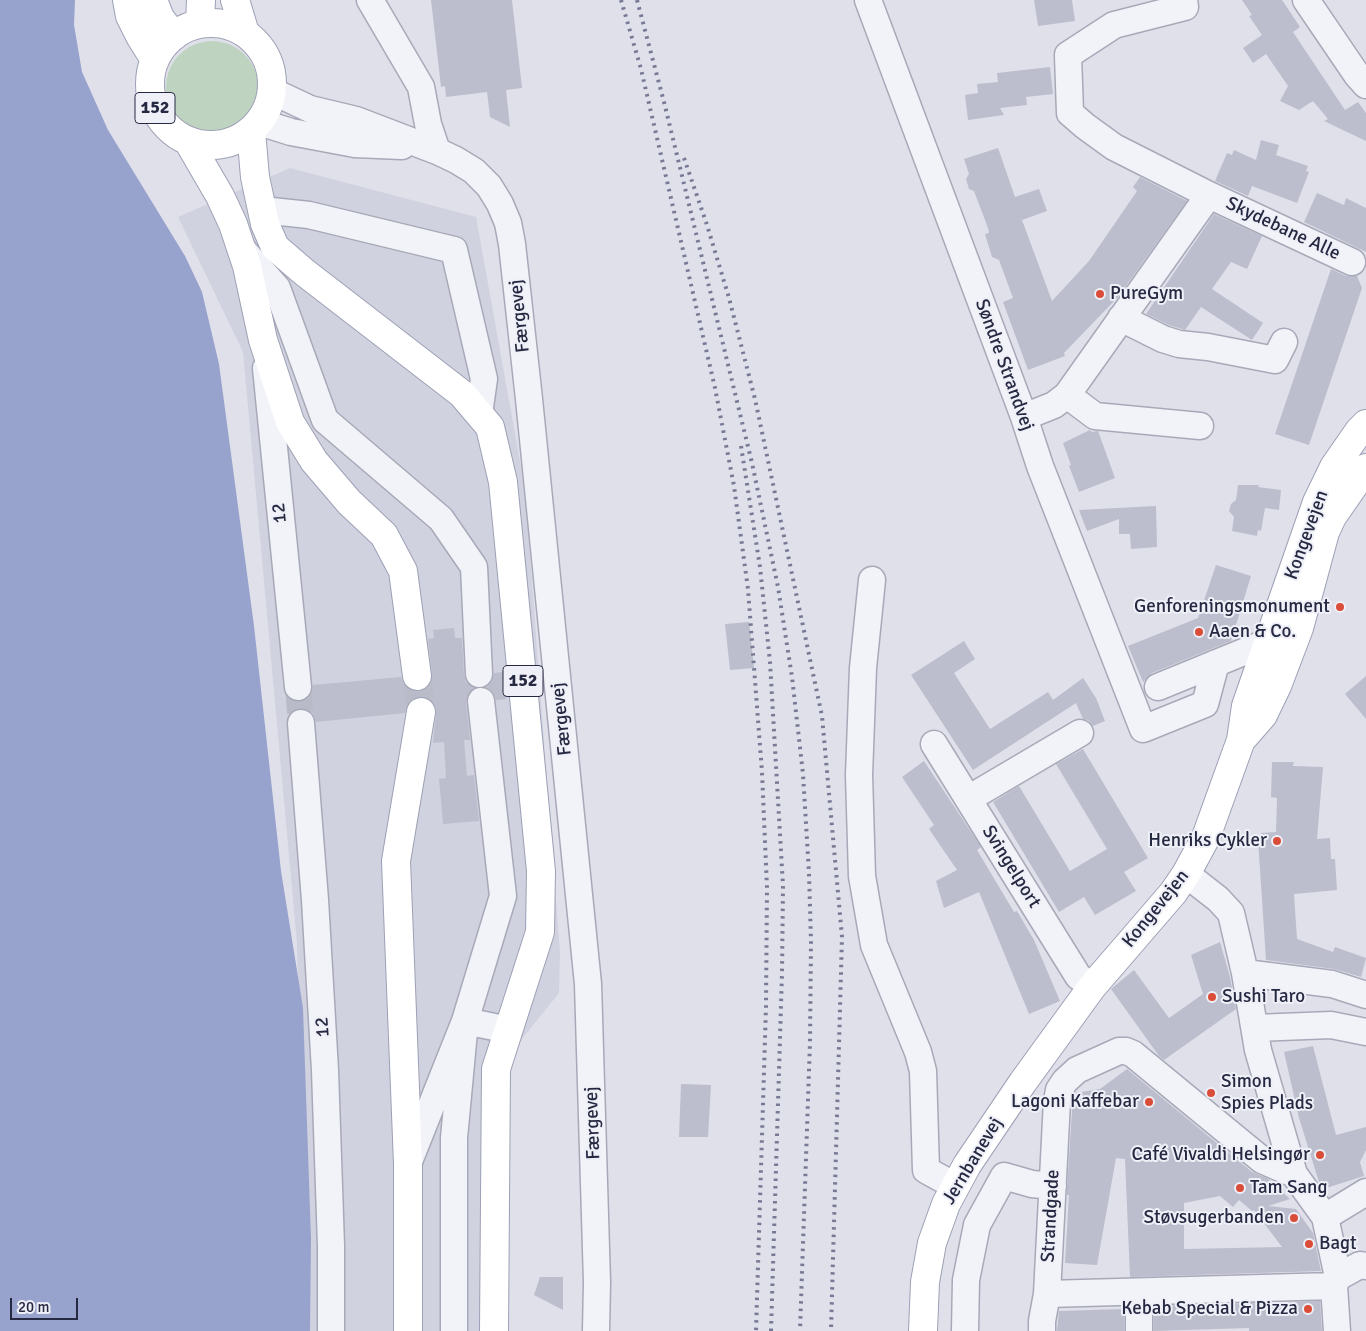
<!DOCTYPE html>
<meta charset="utf-8">
<style>
body{margin:0}
#map{position:relative;width:1366px;height:1331px;overflow:hidden;background:#dfe0ea;font-family:Signika,sans-serif}
canvas{display:block}
.scale{position:absolute;left:10px;top:1298px;width:68px;height:22px;box-sizing:border-box;border:2px solid #262942;border-top:0;padding-left:6px;font-size:15px;line-height:18px;white-space:nowrap;color:#262942;-webkit-text-stroke:4px #eff0f7;paint-order:stroke}
</style>
<div id="map">
<canvas width="1366" height="1331"></canvas>
<div class="scale">20 m</div>
</div>
<script>
const ctx = document.querySelector('canvas').getContext('2d');
ctx.lineJoin = 'round';
function fillPath(path, color) { ctx.fillStyle = color; ctx.fill(path, 'evenodd'); }
const shape = rows => new Path2D(rows.map(r => 'M' + r).join(''));
function strokePath(path, color, width, dash) { ctx.strokeStyle = color; ctx.lineWidth = width; ctx.lineCap = dash ? 'butt' : 'round'; ctx.setLineDash(dash || []); ctx.stroke(path); }
function label(font, color, halo, rows, align = 'center') {
  ctx.font = font + ' Signika,sans-serif'; ctx.lineWidth = 4; ctx.setLineDash([]); ctx.textBaseline = 'middle'; ctx.strokeStyle = halo; ctx.fillStyle = color; for (const [text, x, y, turn = 0] of rows) {
    ctx.save(); ctx.translate(x, y); ctx.rotate((+turn || 0) * Math.PI / 180); ctx.textAlign = isNaN(turn) ? turn : align; if (halo) ctx.strokeText(text, 0, 0); ctx.fillText(text, 0, 0); ctx.restore();
  }
}
fillPath(shape([
 [290,168,476,217,525,489,560,953,559,993,484,1086,483,1331,307,1331,297,943,243,352,178,217]
]), '#d1d2df');
fillPath(shape([
 '166 87a46 46 0 1 1 92 0a46 46 0 1 1-92 0Z'
]), '#bfd4c0');
fillPath(shape([
 [0,0,75,0,74,25,82,72,108,130,185,256,202,292,219,364,254,626,281,871,303,1008,311,1239,310,1331,0,1331]
]), '#97a2cd');
fillPath(shape([
 [431,0,512,0,522,88,506,90,510,127,490,117,487,92,446,97,445,86,441,87],
 [1034,0,1072,0,1075,21,1038,26],
 [1242,0,1282,0,1300,27,1293,32,1345,110,1358,102,1366,113,1366,141,1324,121,1328,119,1313,101,1299,110,1280,101,1288,86,1266,54,1253,63,1243,48,1262,35,1249,16,1252,15],
 [1050,67,1053,94,1026,97,1027,105,1000,108,1004,115,968,120,965,95,978,93,977,84,998,82,997,73],
 [1261,140,1279,145,1276,155,1308,166,1306,171,1309,172,1297,203,1252,186,1248,196,1215,181,1227,153,1232,155,1234,150,1256,160],
 [998,148,1015,197,1039,189,1047,211,1022,220,1052,301,1089,261,1137,191,1133,187,1140,177,1187,201,1118,297,1064,353,1065,356,1028,370,1003,302,1013,298,999,260,992,257,985,234,989,233,988,228,974,191,969,189,966,179,969,174,964,159],
 [1317,193,1344,205,1346,198,1366,208,1366,252,1304,222],
 [1214,214,1262,236,1247,269,1231,262,1212,289,1263,323,1252,340,1201,307,1185,330,1169,325,1146,314],
 [1331,269,1346,276,1357,276,1362,288,1309,445,1275,434],
 [1090,430,1092,432,1098,431,1115,478,1079,492,1069,466,1071,465,1063,443],
 [1238,485,1259,485,1258,487,1281,490,1279,510,1265,508,1261,531,1258,530,1257,536,1232,531,1234,517,1229,511,1231,504,1236,500],
 [1156,506,1157,547,1131,549,1130,534,1119,534,1119,519,1087,531,1079,510],
 [1216,565,1251,576,1231,641,1152,673,1143,682,1128,646,1198,618],
 [749,622,754,668,730,670,725,624],
 [454,628,455,638,462,638,464,675,466,682,475,688,468,695,466,702,470,740,464,740,467,776,474,775,479,821,443,824,439,779,446,778,444,742,433,743,436,714,435,706,431,700,423,697,415,698,409,702,405,713,316,722,313,714,307,709,299,708,290,714,288,698,292,701,299,702,306,699,311,694,313,685,401,677,404,685,411,690,419,691,426,689,431,682,432,674,428,639,434,638,433,630],
 [964,641,975,659,954,673,990,729,1048,692,1053,700,1083,678,1096,698,1105,721,1093,726,1088,720,1083,719,1076,703,973,770,911,675],
 [504,672,506,699,496,700,493,692,486,687,492,681,494,673],
 [1366,676,1366,719,1345,694],
 [1083,749,1148,858,1124,872,1136,891,1095,915,1084,897,1059,912,993,802,1019,786,1070,871,1107,849,1056,764],
 [924,761,981,847,977,850,1014,912,1017,911,1034,940,1060,1001,1029,1014,979,892,944,908,936,881,957,870,929,829,934,825,902,777],
 [1272,762,1294,762,1293,766,1323,767,1317,839,1330,838,1331,859,1335,859,1337,890,1294,894,1297,939,1333,952,1335,947,1366,958,1361,977,1334,969,1266,960,1258,839,1261,839,1261,833,1276,832,1277,798,1271,797],
 [1220,942,1230,977,1236,1009,1164,1060,1159,1056,1111,989,1134,970,1169,1018,1203,994,1191,955],
 [1313,1046,1336,1135,1366,1127,1366,1150,1360,1162,1364,1176,1323,1189,1319,1182,1299,1118,1284,1052],
 [1127,1069,1252,1172,1267,1178,1290,1199,1268,1206,1296,1209,1313,1233,1321,1271,1130,1277,1125,1159,1116,1158,1097,1265,1065,1263,1069,1195,1067,1195,1067,1189,1073,1096,1075,1093,1100,1089],
 [1220,1196,1233,1207,1239,1200,1252,1211,1254,1210,1282,1247,1184,1249,1184,1203],
 [681,1084,711,1085,708,1137,679,1137],
 [540,1277,563,1277,563,1310,534,1295],
 [1320,1301,1322,1331,1249,1331,1249,1328,1154,1331,1154,1306],
 [1124,1309,1124,1331,1057,1331,1059,1311]
]), '#bcbecd');
strokePath(shape([
 [298,687,301,723]
]), '#babbc8', 26, [26, 13]);
strokePath(shape([
 [417,676,421,712]
]), '#babbc8', 28, [28, 14]);
const minor = shape([
 [370,0,421,87,428,124,437,151],
 [868,0,1024,417,1040,466,1143,729,1205,704,1216,663],
 [1184,0,1185,7,1114,25,1068,55,1070,113,1085,126,1114,147,1209,195],
 [1306,0,1357,75,1366,85],
 [272,91,310,109,356,120,437,151,456,160,474,171,489,186,500,204,508,223,512,244,529,399,588,984,597,1282,596,1331],
 [259,122,291,132,355,144,402,146],
 [262,210,309,215,454,250,484,379,479,414],
 [242,249,277,288,325,420,441,519,474,567,479,674],
 [1121,318,1163,339,1179,344,1208,347,1275,360,1284,342],
 [266,368,298,687],
 [1067,395,1095,416,1200,426],
 [1024,417,1054,405,1067,395,1209,195,1352,262],
 [872,580,863,668,859,775,862,876,874,945,918,1052,923,1071,926,1170,955,1186],
 [1158,687,1268,642],
 [301,723,315,900,325,1070,331,1246,331,1331],
 [934,744,1078,976,1092,987],
 [968,799,1080,733],
 [1186,874,1218,899,1231,913,1245,973,1258,1050,1294,1174,1325,1217,1338,1277,1334,1286,1337,1331],
 [1245,973,1332,984,1366,995],
 [1255,1028,1331,1025,1366,1032],
 [408,1164,465,1021,509,1030],
 [1325,1217,1366,1192],
 [1338,1277,1360,1265,1366,1266],
 [1139,1292,1139,1331],
 [1047,1294,1334,1286],
 [454,1331,454,1138,465,1021,503,896,481,701],
 [965,1331,966,1280,977,1225,1004,1176,1032,1184,1053,1186],
 [1042,1331,1042,1321,1047,1294,1057,1101,1059,1090,1065,1081,1077,1070,1119,1051,1126,1051,1133,1054,1262,1160,1294,1174]
]);
const major = shape([
 [127,0,130,16,140,36,155,60],
 [153,0,160,18,174,36],
 [235,0,245,33],
 '150 84a61 61 0 1 1 122 0a61 61 0 1 1-122 0Z',
 [200,24,201,0],
 [251,131,255,177,265,224,275,247,304,272,462,394,490,427,503,482,541,871,540,932,496,1069,494,1331],
 [188,141,220,196,233,224,247,266,263,340,290,422,314,461,349,502,384,535,403,571,417,676],
 [1242,739,1263,715,1277,686,1299,628,1325,532,1332,517,1366,468],
 [408,1331,408,1164,396,861,421,712],
 [923,1331,925,1282,932,1243,946,1204,967,1165,1023,1082,1092,987,1173,893,1186,874,1206,837,1241,740,1246,706,1317,502,1334,467,1359,431,1366,424]
]);
strokePath(minor, '#a8a9b8', 29);
strokePath(major, '#9da0b6', 30);
strokePath(minor, '#f2f3f8', 26);
strokePath(major, '#fff', 28);
strokePath(shape([
 [621,0,641,69,715,388,734,486,748,589,762,772,767,888,766,1006,756,1331],
 [637,0,664,102,752,463,778,587,792,677,803,774,809,873,811,942,810,1042,800,1331],
 [684,158,707,225,729,298,755,399,822,716,842,937,831,1331],
 [741,446,760,567,770,662,783,886,782,973,771,1331]
]), '#777a95', 4, [2.5, 5]);
for (const [x, y, r, color] of [
 [1100,294,5,"#da4d39"],
 [1340,607,5,"#da4d39"],
 [1199,632,5,"#da4d39"],
 [1277,841,5,"#da4d39"],
 [1212,997,5,"#da4d39"],
 [1211,1093,5,"#da4d39"],
 [1149,1102,5,"#da4d39"],
 [1320,1155,5,"#da4d39"],
 [1240,1188,5,"#da4d39"],
 [1294,1218,5,"#da4d39"],
 [1309,1244,5,"#da4d39"],
 [1308,1309,5,"#da4d39"]
]) { const dot = new Path2D(); dot.arc(x, y, r, 0, 2 * Math.PI); ctx.fillStyle = color; ctx.fill(dot); strokePath(dot, '#eff0f7', 2); }
for (const [x, y, w] of [
 [155,108,40],
 [523,681,40]
]) { const box = new Path2D(); box.roundRect(x - w / 2, y - 15.5, w, 31, 4); ctx.fillStyle = '#eff0f7'; ctx.fill(box); strokePath(box, '#262942', 1); }
label('bold 18px', '#262942', null, [
 ["152",155,108],
 ["152",523,681]
]);
label('19px', '#262942', '#eff0f7', [
 ["Skydebane Alle",1283,229,25],
 ["Færgevej",520,316,-96],
 ["Søndre Strandvej",1004,365,70],
 ["12",280,513,-96],
 ["Kongevejen",1307,535,-70],
 ["Færgevej",562,719,-96],
 ["Svingelport",1011,867,58],
 ["Kongevejen",1156,909,-51],
 ["12",323,1027,-94],
 ["Færgevej",593,1123,-92],
 ["Jernbanevej",973,1161,-59],
 ["Strandgade",1051,1216,-87]
]);
label('19px', '#262942', '#eff0f7', [
 ["PureGym",1110,294],
 ["Genforeningsmonument",1330,607,"right"],
 ["Aaen & Co.",1209,632],
 ["Henriks Cykler",1267,841,"right"],
 ["Sushi Taro",1222,997],
 ["Simon",1221,1082],
 ["Spies Plads",1221,1104],
 ["Lagoni Kaffebar",1139,1102,"right"],
 ["Café Vivaldi Helsingør",1310,1155,"right"],
 ["Tam Sang",1250,1188],
 ["Støvsugerbanden",1284,1218,"right"],
 ["Bagt",1319,1244],
 ["Kebab Special & Pizza",1298,1309,"right"]
], 'left');
</script>
